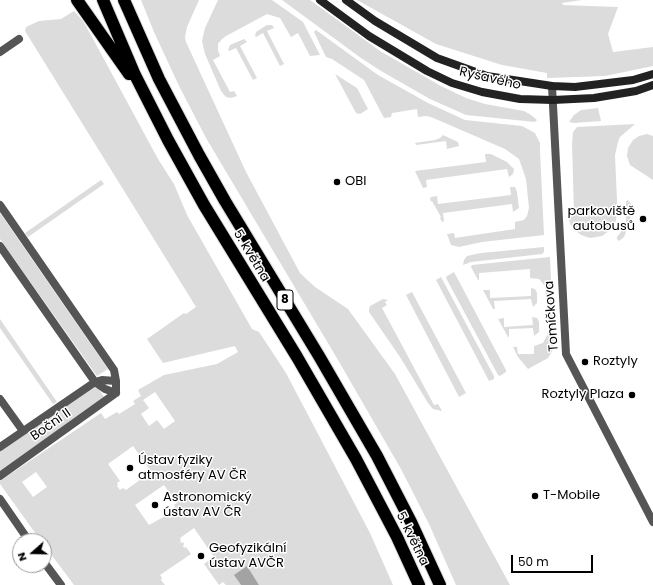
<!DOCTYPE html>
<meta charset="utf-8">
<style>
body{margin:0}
#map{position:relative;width:653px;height:585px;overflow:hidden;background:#fff;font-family:Poppins,sans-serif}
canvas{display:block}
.north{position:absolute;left:12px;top:533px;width:40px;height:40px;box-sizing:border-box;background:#fff;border:1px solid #999;border-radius:50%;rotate:250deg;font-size:11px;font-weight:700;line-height:16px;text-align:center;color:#000}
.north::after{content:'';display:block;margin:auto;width:14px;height:18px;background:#000;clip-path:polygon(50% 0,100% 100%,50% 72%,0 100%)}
.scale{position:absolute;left:511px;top:555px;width:82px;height:18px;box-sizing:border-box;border:2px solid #000;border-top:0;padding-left:5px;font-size:12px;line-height:14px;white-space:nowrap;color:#000;-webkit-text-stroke:3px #fff;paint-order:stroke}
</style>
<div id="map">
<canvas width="653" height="585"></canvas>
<div class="north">N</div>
<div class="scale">50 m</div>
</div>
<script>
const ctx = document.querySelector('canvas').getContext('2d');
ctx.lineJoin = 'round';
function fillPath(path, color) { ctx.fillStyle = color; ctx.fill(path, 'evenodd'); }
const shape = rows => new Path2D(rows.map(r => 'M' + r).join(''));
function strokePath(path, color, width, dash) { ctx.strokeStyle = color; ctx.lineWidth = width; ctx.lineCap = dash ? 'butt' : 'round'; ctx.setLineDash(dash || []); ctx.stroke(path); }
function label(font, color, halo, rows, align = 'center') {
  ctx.font = font + ' Poppins,sans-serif'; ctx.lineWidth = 3; ctx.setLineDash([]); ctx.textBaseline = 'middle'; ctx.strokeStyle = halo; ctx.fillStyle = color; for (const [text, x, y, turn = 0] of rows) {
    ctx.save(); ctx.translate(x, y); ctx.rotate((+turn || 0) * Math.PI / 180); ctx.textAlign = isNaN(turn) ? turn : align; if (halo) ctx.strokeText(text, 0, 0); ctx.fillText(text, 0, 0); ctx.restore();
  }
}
fillPath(shape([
 [141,0,199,0,187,27,185,37,186,42,246,172,300,273,315,287,348,309,395,374,510,585,456,585,429,524,401,469,338,360,206,138,179,86,154,32],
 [218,0,272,0,303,22,320,55,310,56,298,33,291,37,280,18,267,14,226,36,222,39,218,44,218,50,220,56,213,60,230,92,234,91,237,96,231,98,226,97,221,91,205,54,202,41,205,28],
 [282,0,310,0,380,51,441,86,466,98,485,104,524,111,531,115,537,120,535,122,466,115,430,99,381,71,361,58],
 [357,0,582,0,562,3,563,5,618,7,608,34,613,52,653,47,653,66,605,76,547,78,547,73,502,65,436,44],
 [74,11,83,21,92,37,158,159,174,184,187,215,252,329,259,332,286,373,370,533,393,585,259,585,247,567,235,575,241,585,226,585,223,582,219,585,204,564,214,557,194,528,180,538,181,540,180,541,181,543,183,542,184,544,183,546,184,548,186,547,191,554,160,575,162,578,161,580,165,585,74,585,44,545,44,541,41,541,0,484,0,481,101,413,105,419,117,412,119,414,135,404,133,401,141,396,138,390,164,375,217,364,238,352,235,346,163,363,147,339,184,313,186,314,196,307,25,31,26,27,39,21,61,19],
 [155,392,175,421,164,429,157,420,149,426,141,414,149,408,143,400],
 [133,446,151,471,146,475,147,477,145,478,144,477,126,490,123,488,120,490,117,486,118,485,117,483,120,481,108,464],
 [36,472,47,487,33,497,22,482],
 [164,485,177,503,174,505,175,507,167,513,167,515,149,525,135,505],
 [267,25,272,25,274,28,267,31,284,64,280,66,263,33,256,37,255,36,256,32],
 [316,30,378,75,428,103,465,120,522,126,535,133,540,143,540,151,544,235,482,242,459,247,451,245,447,234,454,233,455,238,515,229,515,222,524,220,527,216,529,208,526,179,519,159,505,149,431,117,426,116,418,117,417,109,392,113,391,117,384,118,364,80,332,59,326,57,314,32],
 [244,39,247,42,240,46,257,78,253,80,236,48,229,51,228,50,230,45],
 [335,74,357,88,368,109,360,114,356,113],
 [598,108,601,121,574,123,569,122,574,115,581,110],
 [635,124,620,137,618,142,615,155,617,201,616,221,610,230,602,236,590,238,581,235,575,230,570,224,568,214,574,213,572,144,573,132,577,127],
 [647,134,653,136,653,180,630,165,627,156,628,148,633,140,639,136],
 [443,135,458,142,459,146,447,149,446,141,416,145,415,143,435,140,440,138],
 [485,154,491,154,507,162,514,169,513,174,509,177,507,169,426,180,427,187,423,188,415,171,486,162],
 [101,180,104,184,28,237,25,233],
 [510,187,515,187,517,192,519,208,513,212,512,204,443,213,444,221,442,222,440,218,441,217,432,201,431,202,430,199,431,197,437,196,438,204,511,195],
 [628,200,632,205,630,222,624,237,619,241,617,239,617,237,621,232,626,222,626,201],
 [0,213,108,369,97,376,0,239],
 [544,247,544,252,542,254,471,262,463,265,464,260,467,256,481,253],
 [550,257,554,348,548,358,528,369,518,357,513,347,517,347,518,354,534,354,534,346,543,343,549,332,545,286,539,279,530,278,530,269,479,273,479,280,478,280,471,267,472,265],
 [454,272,506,370,506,372,500,376,498,375,446,278,447,276],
 [441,277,494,376,494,379,489,381,436,280],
 [531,288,535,289,537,293,537,303,533,307,531,299,494,301,495,309,493,309,483,290,490,290,490,298,531,296],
 [412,292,466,393,459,397,406,295],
 [383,299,388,300,385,302,387,305,382,308,434,405,438,404,442,411,433,409,428,403,400,357,369,312,369,309,370,306],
 [532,317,537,318,539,322,539,332,534,336,533,328,509,329,509,337,508,337,498,319,504,318,504,327,533,325],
 [0,319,57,402,53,404,0,328],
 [95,386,98,388,105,398,0,472,0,451]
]), '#dcdcdc');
fillPath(shape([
 [247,566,259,585,241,585,234,575]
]), '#a3a3a3');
const highway = shape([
 [77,0,129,74],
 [103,0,135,75,168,140,204,205,297,357,356,459,397,537,419,585],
 [124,0,159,79,199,155,225,201,319,356,377,456,411,522,440,585]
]);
strokePath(highway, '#dbdbdb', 14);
strokePath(shape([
 [0,52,19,39],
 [552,86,566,354,653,522],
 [0,205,114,370,116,381,116,393],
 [0,246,95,382,105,389,116,393],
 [0,399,23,431],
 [0,447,95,382,102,380,116,381],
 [0,476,116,393],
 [0,499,29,541],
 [44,562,61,585]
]), '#555', 8);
strokePath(shape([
 [320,0,369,36,427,71,452,83,482,92,520,99,553,100,594,98,636,91,653,85],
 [346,0,375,21,437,58,487,76,552,86,575,87,633,80,653,74]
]), '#222', 8);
strokePath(highway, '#000', 12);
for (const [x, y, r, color] of [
 [337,182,4,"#000"],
 [643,219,4,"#000"],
 [585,362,4,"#000"],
 [632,395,4,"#000"],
 [130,468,4,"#000"],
 [535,496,4,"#000"],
 [155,505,4,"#000"],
 [201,556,4,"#000"]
]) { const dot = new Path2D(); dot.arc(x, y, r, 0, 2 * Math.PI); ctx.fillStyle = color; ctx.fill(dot); strokePath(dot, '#fff', 1.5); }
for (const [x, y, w] of [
 [285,300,16]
]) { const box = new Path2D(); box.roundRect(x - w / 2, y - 10, w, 20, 3); ctx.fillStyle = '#fff'; ctx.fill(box); strokePath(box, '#000', 1); }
label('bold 12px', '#000', null, [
 ["8",285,300]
]);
label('13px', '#000', '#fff', [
 ["Ryšavého",490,79,13],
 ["5. května",251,256,59],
 ["Tomíčkova",552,316,-94],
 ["Boční II",51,425,-35],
 ["5. května",412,539,64]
]);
label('13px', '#000', '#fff', [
 ["OBI",345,182],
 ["parkoviště",635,212,"right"],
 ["autobusů",635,227,"right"],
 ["Roztyly",593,362],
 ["Roztyly Plaza",624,395,"right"],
 ["Ústav fyziky",138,461],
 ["atmosféry AV ČR",138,476],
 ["T-Mobile",543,496],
 ["Astronomický",163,498],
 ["ústav AV ČR",163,513],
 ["Geofyzikální",209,549],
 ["ústav AVČR",209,564]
], 'left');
</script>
